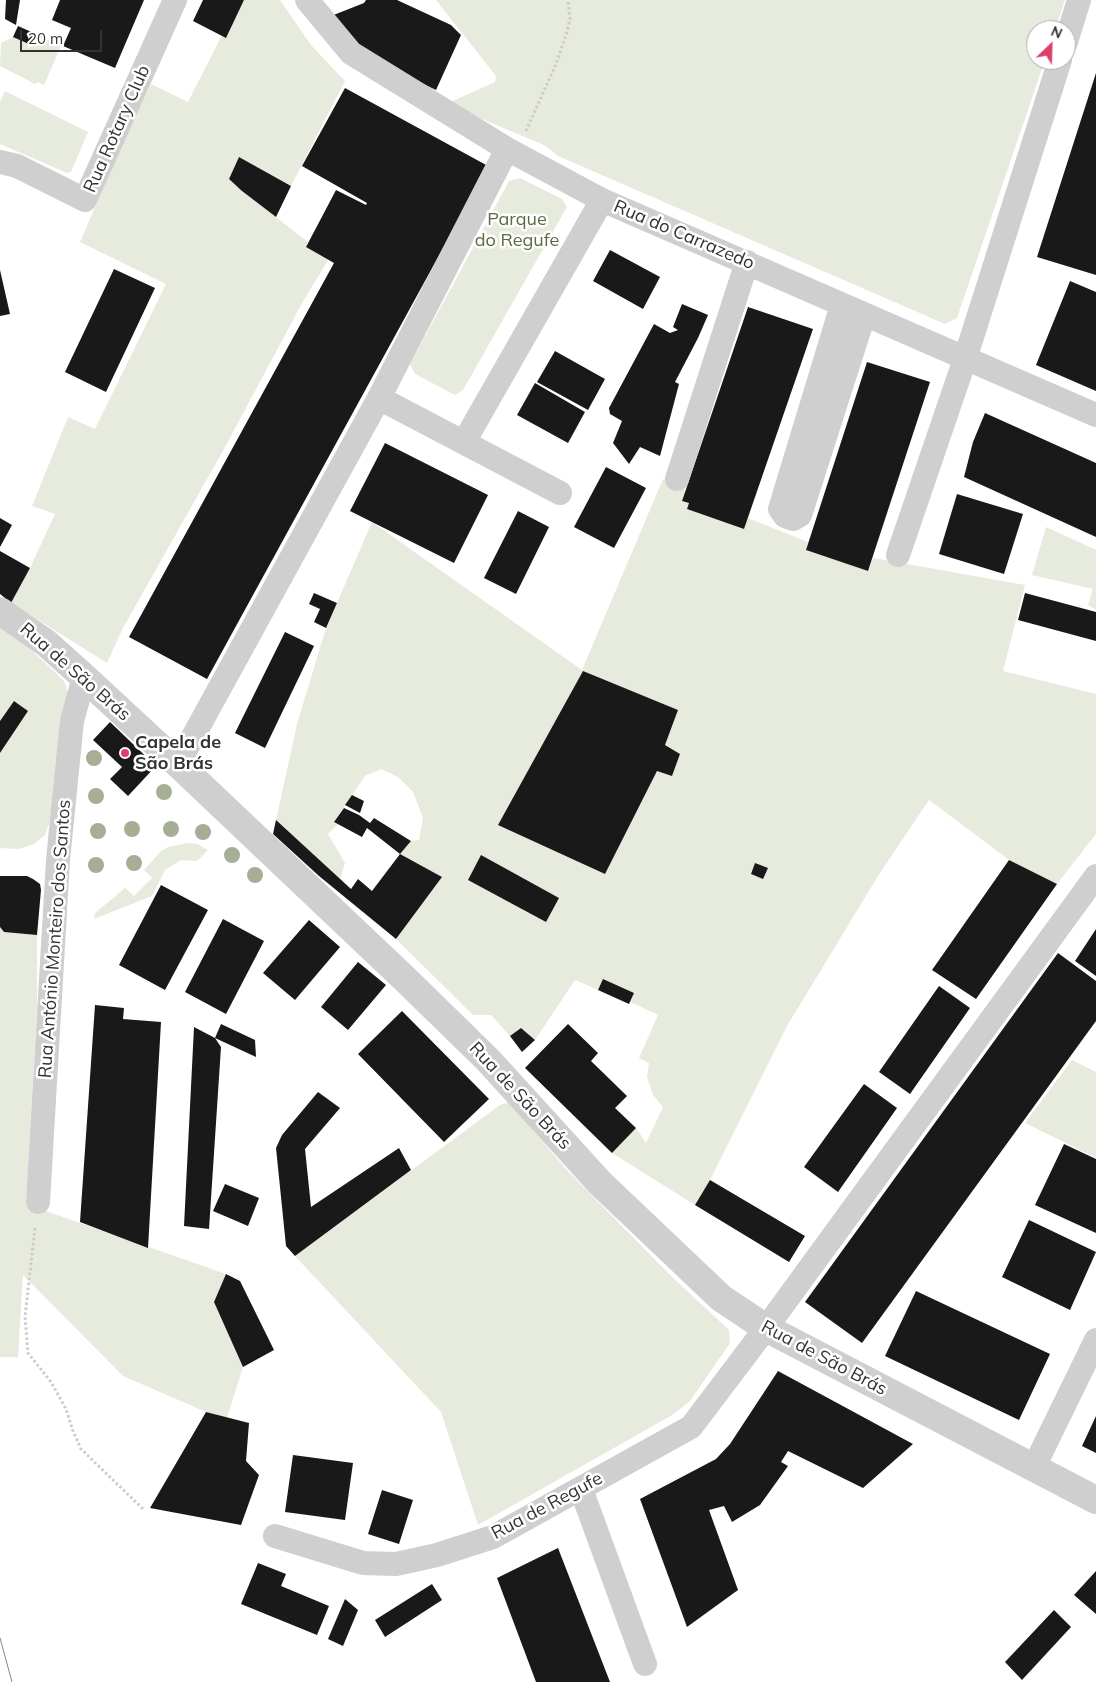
<!DOCTYPE html>
<meta charset="utf-8">
<style>
body{margin:0}
#map{position:relative;width:1096px;height:1682px;overflow:hidden;background:#fff;font-family:Mulish,sans-serif}
canvas{display:block}
.north{position:absolute;left:1026px;top:20px;width:50px;height:50px;box-sizing:border-box;background:#fff;border:1px solid #adadad;border-radius:50%;rotate:24deg;font-size:14px;font-weight:700;line-height:20px;text-align:center;color:#323232}
.north::after{content:'';display:block;margin:auto;width:18px;height:22px;background:#dd4069;clip-path:polygon(50% 0,100% 100%,50% 72%,0 100%)}
.scale{position:absolute;left:20px;top:30px;width:82px;height:22px;box-sizing:border-box;border:2px solid #323232;border-top:0;padding-left:6px;font-size:15px;line-height:18px;white-space:nowrap;color:#323232;-webkit-text-stroke:4px #fff;paint-order:stroke}
</style>
<div id="map">
<canvas width="1096" height="1682"></canvas>
<div class="north">N</div>
<div class="scale">20 m</div>
</div>
<script>
const ctx = document.querySelector('canvas').getContext('2d');
ctx.lineJoin = 'round';
function fillPath(path, color) { ctx.fillStyle = color; ctx.fill(path, 'evenodd'); }
const shape = rows => new Path2D(rows.map(r => 'M' + r).join(''));
function strokePath(path, color, width, dash) { ctx.strokeStyle = color; ctx.lineWidth = width; ctx.lineCap = dash ? 'butt' : 'round'; ctx.setLineDash(dash || []); ctx.stroke(path); }
function label(font, color, halo, rows, align = 'center') {
  ctx.font = font + ' Mulish,sans-serif'; ctx.lineWidth = 5; ctx.setLineDash([]); ctx.textBaseline = 'middle'; ctx.strokeStyle = halo; ctx.fillStyle = color; for (const [text, x, y, turn = 0] of rows) {
    ctx.save(); ctx.translate(x, y); ctx.rotate((+turn || 0) * Math.PI / 180); ctx.textAlign = isNaN(turn) ? turn : align; if (halo) ctx.strokeText(text, 0, 0); ctx.fillText(text, 0, 0); ctx.restore();
  }
}
fillPath(shape([
 [244,0,280,0,311,45,345,81,291,186,239,157,229,179,242,191,308,242,306,247,328,260,301,305,224,449,123,628,107,663,11,603,30,568,55,514,32,506,68,417,95,429,166,284,80,242,131,125,151,84,188,102,222,35,226,37],
 [436,0,1065,0,1055,30,1036,30,1036,60,1045,60,957,318,945,324,558,156,544,145,446,104,495,82,496,76],
 [36,34,61,46,44,85,38,82,35,84,0,66,1,43,13,37,31,45],
 [5,91,88,132,71,172,67,173,0,144,0,102],
 [520,178,562,199,567,207,463,390,455,395,415,374,410,364,509,181],
 [663,479,685,490,682,501,689,503,687,509,744,529,748,518,808,542,806,550,868,571,873,558,1025,585,1003,671,1096,694,1096,834,1057,884,1009,860,929,800,878,876,787,1026,710,1180,695,1205,612,1153,636,1128,646,1143,663,1107,653,1095,647,1077,649,1063,639,1058,658,1015,630,1002,634,993,603,979,598,990,575,980,535,1040,521,1028,510,1036,491,1015,473,1015,396,939,442,877,400,854,411,841,419,840,423,818,413,792,398,777,381,769,365,776,334,822,338,824,328,834,345,863,340,880,276,820,297,724,326,628,372,522,582,670],
 [583,671,678,710,665,745,680,754,672,776,657,771,605,874,499,825],
 [1046,527,1096,550,1096,610,1088,605,1093,589,1032,575],
 [0,625,17,636,64,681,71,701,52,816,45,835,34,844,19,849,0,848,0,753,28,711,14,701,0,721],
 [188,843,197,844,208,850,197,861,181,860,165,870,152,896,94,919,95,913,125,888,134,896,152,878,144,870,161,851,168,847],
 [0,927,4,932,37,935,37,1007,26,1204,226,1274,214,1302,243,1367,227,1418,206,1412,123,1376,23,1275,18,1357,0,1357],
 [1072,1060,1096,1072,1096,1158,1025,1123],
 [509,1102,566,1169,669,1274,729,1330,730,1343,690,1401,674,1414,478,1525,441,1412,295,1256,500,1105]
]), '#e7ebde');
fillPath(shape([
 [6,0,20,0,16,25,5,19],
 [60,0,144,0,115,68,63,46,71,28,52,20],
 [203,0,244,0,226,38,193,21],
 [366,0,397,0,451,25,461,35,436,90,371,59,331,16,364,3],
 [18,26,36,34,31,45,13,37],
 [1096,73,1096,275,1037,257],
 [345,88,488,166,207,679,129,637,334,263,306,247,336,190,366,205,367,203,302,166],
 [239,157,291,186,276,217,242,191,229,179],
 [610,250,660,277,643,309,593,281],
 [114,269,155,288,106,392,65,372],
 [0,270,10,314,0,316],
 [1070,281,1096,292,1096,391,1036,365],
 [682,304,708,315,698,338,675,382,679,384,660,456,640,447,629,464,613,443,622,421,610,414,609,408,654,324,670,333,678,330,673,327],
 [748,307,813,329,744,529,687,509,689,503,682,501],
 [555,351,605,379,588,410,537,382],
 [867,362,930,382,868,571,806,550],
 [535,383,585,412,568,443,517,415],
 [985,413,1096,463,1096,537,964,477,973,442],
 [385,443,488,495,454,563,350,511],
 [606,467,646,488,614,548,574,527],
 [957,494,1023,514,1004,574,939,554],
 [518,511,549,527,516,594,484,578],
 [0,518,12,525,0,547],
 [0,551,30,568,11,603,0,594],
 [314,593,337,603,326,628,314,622,320,609,309,604],
 [1025,593,1096,612,1096,641,1018,620],
 [285,632,314,646,265,748,235,733],
 [583,671,678,710,665,745,680,754,672,776,657,771,605,874,498,825],
 [14,701,28,711,0,753,0,721],
 [110,722,156,766,128,796,110,779,122,767,93,740],
 [352,795,364,801,360,813,345,805],
 [344,808,359,815,370,823,374,818,411,841,400,854,367,828,362,837,334,822],
 [276,820,351,889,358,879,372,891,400,854,442,877,396,939,319,876,273,834],
 [481,855,559,898,546,922,468,880],
 [1009,860,1057,884,976,999,932,970],
 [755,863,768,868,763,879,751,874],
 [0,876,27,876,33,879,40,884,41,890,37,935,4,932,0,927],
 [161,885,208,910,165,990,119,965],
 [223,919,264,941,226,1014,185,992],
 [309,920,340,947,295,1000,263,973],
 [1096,929,1096,976,1075,961],
 [1058,953,1096,981,1096,1021,862,1343,805,1302],
 [358,962,386,985,348,1030,321,1007],
 [603,979,634,993,629,1004,598,990],
 [939,986,970,1008,910,1094,879,1072],
 [95,1005,124,1008,123,1019,161,1022,148,1248,80,1222],
 [402,1011,489,1099,444,1142,358,1054],
 [221,1024,255,1040,256,1057,215,1038],
 [568,1024,598,1053,591,1061,627,1096,615,1108,636,1128,612,1153,525,1068],
 [194,1027,215,1038,221,1047,209,1229,184,1226],
 [521,1028,535,1040,522,1052,510,1036],
 [864,1084,897,1108,838,1192,804,1167],
 [318,1092,340,1108,305,1149,311,1207,399,1148,411,1170,295,1256,286,1246,276,1148,282,1135],
 [1064,1144,1096,1159,1096,1233,1035,1205],
 [710,1180,805,1236,789,1262,695,1205],
 [225,1184,259,1198,248,1226,213,1211],
 [1029,1220,1096,1252,1070,1310,1002,1277],
 [226,1274,240,1281,274,1350,243,1367,214,1302],
 [916,1291,1050,1354,1019,1420,885,1356],
 [778,1371,913,1444,863,1488,788,1451,781,1462,788,1466,760,1505,732,1522,724,1506,709,1510,738,1590,687,1627,640,1499,716,1459,730,1444],
 [206,1412,249,1423,246,1461,259,1475,241,1525,150,1508],
 [1096,1416,1096,1453,1082,1446],
 [293,1455,353,1463,345,1520,285,1512],
 [382,1490,413,1500,399,1544,368,1534],
 [558,1548,610,1682,536,1682,497,1578],
 [258,1563,286,1574,281,1586,329,1606,317,1635,241,1604],
 [1096,1571,1096,1614,1074,1595],
 [432,1584,442,1600,385,1637,375,1620],
 [345,1599,358,1610,343,1646,328,1639],
 [1054,1610,1071,1627,1022,1680,1005,1662]
]), '#191919');
strokePath(shape([
 [526,131,556,64,566,35,570,19,568,0],
 [35,1228,25,1317,28,1353,51,1382,66,1409,73,1431,81,1449,143,1509]
]), '#ccc', 3, [2.5, 2.5]);
strokePath(shape([
 [307,0,351,53,507,149,602,200,1096,415],
 [1066,42,1079,0],
 [0,162,17,166,85,200,175,0],
 [842,305,780,509,785,516,793,519,800,515,864,315],
 [379,398,560,493],
 [464,442,602,200],
 [677,479,747,262],
 [898,555,965,359,1060,60],
 [178,764,379,398,507,149],
 [38,1202,58,860,72,721,84,677],
 [1034,1467,1096,1340],
 [581,1489,645,1664],
 [275,1536,363,1563,396,1564,437,1555,493,1537,691,1427,766,1328,1096,876]
]), '#cfcfcf', 24);
strokePath(shape([
 [0,611,46,643,84,677,178,764,406,980,488,1060,600,1183,721,1298,766,1328,1096,1500]
]), '#cfcfcf', 28);
strokePath(shape([
 [0,1638,12,1682]
]), '#878787', 1);
ctx.fillStyle = '#a6ae96';
for (const [x, y] of [
 [94,758],
 [164,792],
 [96,796],
 [132,829],
 [171,829],
 [98,831],
 [203,832],
 [232,855],
 [134,863],
 [96,865],
 [255,875]
]) { ctx.beginPath(); ctx.arc(x, y, 8, 0, 2 * Math.PI); ctx.fill(); }
for (const [x, y, r, color] of [
 [125,753,5,"#dd4069"]
]) { const dot = new Path2D(); dot.arc(x, y, r, 0, 2 * Math.PI); ctx.fillStyle = color; ctx.fill(dot); strokePath(dot, '#fff', 2); }
label('18px', '#323232', '#fff', [
 ["Rua Rotary Club",117,129,-66],
 ["Rua do Carrazedo",684,235,23],
 ["Rua de São Brás",75,672,41],
 ["Rua António Monteiro dos Santos",55,939,-86],
 ["Rua de São Brás",520,1096,47],
 ["Rua de São Brás",824,1358,28],
 ["Rua de Regufe",547,1506,-28]
]);
label('18px', '#5d6c41', '#fff', [
 ["Parque",517,220],
 ["do Regufe",517,241]
]);
label('bold 18px', '#323232', '#fff', [
 ["Capela de",135,743],
 ["São Brás",135,764]
], 'left');
</script>
